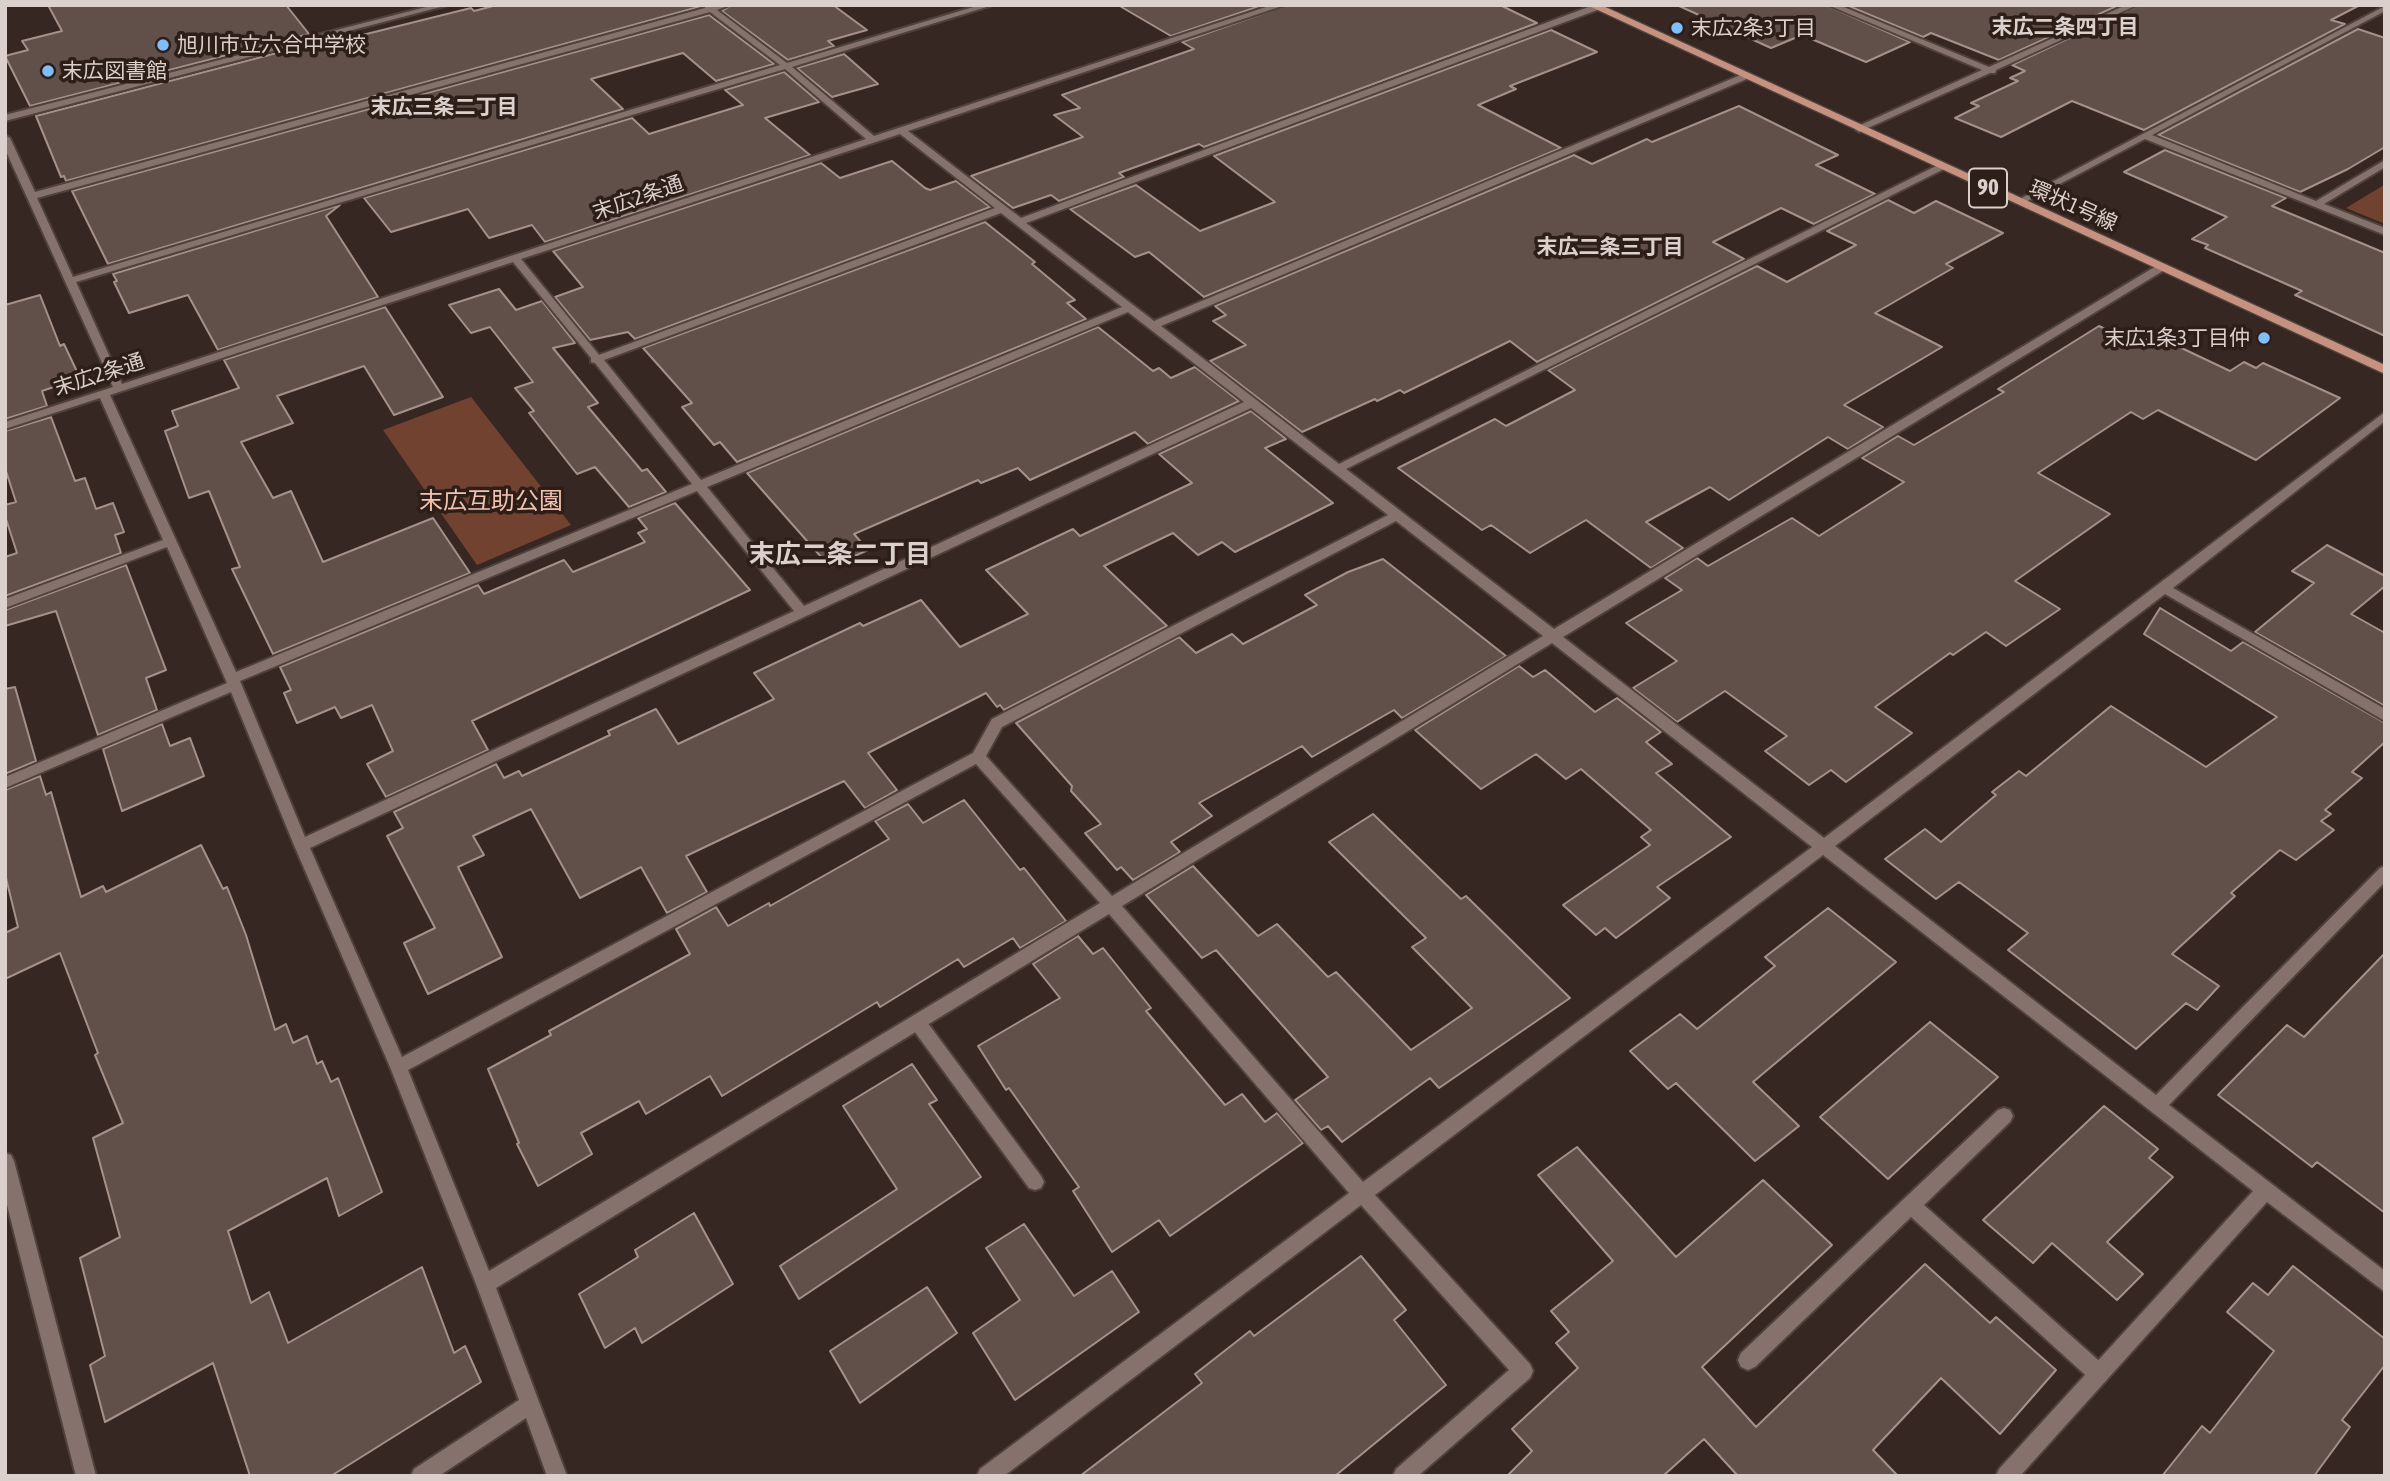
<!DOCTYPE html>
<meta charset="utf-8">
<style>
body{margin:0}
#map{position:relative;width:2390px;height:1481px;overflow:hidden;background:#372722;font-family:"Asap Condensed",sans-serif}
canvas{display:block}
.frame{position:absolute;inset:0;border:7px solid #dbd0cc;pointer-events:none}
</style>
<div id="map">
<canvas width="2390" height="1481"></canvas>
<div class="frame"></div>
</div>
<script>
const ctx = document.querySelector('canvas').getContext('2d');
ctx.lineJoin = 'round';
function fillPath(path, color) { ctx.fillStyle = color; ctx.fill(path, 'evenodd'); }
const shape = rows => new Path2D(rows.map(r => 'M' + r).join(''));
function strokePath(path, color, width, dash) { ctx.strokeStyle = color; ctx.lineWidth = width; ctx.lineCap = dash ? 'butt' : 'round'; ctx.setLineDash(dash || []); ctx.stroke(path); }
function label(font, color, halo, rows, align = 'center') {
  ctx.font = font + ' "Asap Condensed","Noto Sans JP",sans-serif'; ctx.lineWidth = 7; ctx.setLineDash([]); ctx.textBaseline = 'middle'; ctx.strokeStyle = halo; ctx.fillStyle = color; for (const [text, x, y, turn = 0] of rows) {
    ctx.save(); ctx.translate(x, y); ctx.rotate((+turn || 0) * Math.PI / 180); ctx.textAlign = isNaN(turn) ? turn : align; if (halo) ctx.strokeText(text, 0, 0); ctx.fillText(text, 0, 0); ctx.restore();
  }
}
fillPath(shape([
 [2384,185,2385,224,2346,208],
 [471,397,571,525,477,565,383,430]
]), '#724231');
const building = shape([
 [48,5,286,5,309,34,30,106,5,56,28,50,22,41,62,31,48,5],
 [497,5,702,6,66,181,64,176,61,177,36,116,315,43,318,46,471,8,474,11,497,5],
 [732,5,833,5,867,30,828,41,834,46,788,60,722,11,732,5],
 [1118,5,1263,5,1171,36,1118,5],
 [1287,5,1500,5,1537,23,1204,147,1199,144,1119,173,1124,177,1059,201,1051,195,1013,208,971,176,1083,137,1054,115,1080,108,1062,95,1194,49,1182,42,1287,5],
 [1677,5,1826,5,1910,42,1866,62,1802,35,1771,48,1677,5],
 [1846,5,2119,5,1999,60,1931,33,1923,37,1846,5],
 [2139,5,2360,5,2331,20,2345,24,2144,130,2072,101,2001,137,1955,118,1979,106,1971,103,2018,81,2010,78,2025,71,2012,65,2139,5],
 [709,15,774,64,716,81,683,53,591,79,623,109,108,264,72,191,709,15],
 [2358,29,2385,38,2385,147,2348,169,2300,192,2158,135,2358,29],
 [1551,30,1597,52,1510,86,1516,89,1478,105,1561,148,1204,297,1149,252,1135,257,1070,209,1136,185,1200,231,1275,202,1214,156,1551,30],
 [844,54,878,84,832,97,797,68,844,54],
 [784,72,819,102,765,118,810,155,545,242,532,225,489,238,468,209,391,232,364,198,632,118,649,134,743,105,725,90,784,72],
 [1739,106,1838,155,1816,165,1875,194,1814,224,1781,208,1713,242,1744,259,1537,362,1510,341,1404,393,1400,390,1377,401,1375,399,1302,432,1210,361,1246,345,1213,321,1226,315,1215,306,1574,155,1592,164,1647,139,1652,142,1739,106],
 [2165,150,2286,198,2272,206,2385,253,2385,336,2295,295,2302,291,2205,248,2208,245,2192,239,2227,217,2124,172,2165,150],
 [892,161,925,188,930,190,956,181,990,207,635,339,628,332,590,340,555,297,583,287,553,251,821,163,840,178,892,161],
 [1888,200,1914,213,1936,201,2003,233,1946,264,1953,268,1875,313,1942,347,1844,405,1883,427,1848,449,1828,437,1729,500,1710,487,1646,522,1683,548,1651,568,1586,520,1530,553,1491,525,1482,530,1398,468,1495,419,1506,426,1575,390,1548,370,1757,266,1787,282,1856,245,1827,231,1888,200],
 [340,205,326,216,378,297,218,350,188,295,129,313,114,282,117,281,113,274,340,205],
 [985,222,1035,262,1032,264,1075,300,1067,303,1086,319,737,462,720,442,714,445,682,407,692,403,643,348,985,222],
 [499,289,516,310,542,301,575,343,553,348,598,403,588,407,642,471,647,469,666,492,629,507,595,467,577,474,529,413,534,411,515,388,533,382,490,327,471,333,449,305,499,289],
 [40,295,60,346,64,344,80,378,42,391,47,406,5,419,5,305,40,295],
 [385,307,443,397,394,415,364,366,277,396,293,423,241,442,273,498,291,491,323,562,433,518,470,573,273,654,232,569,240,567,209,491,189,498,165,431,178,426,172,411,239,388,224,360,385,307],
 [2099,326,2138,345,2154,335,2230,371,2244,362,2256,368,2263,363,2340,398,2256,460,2158,410,2143,419,2131,412,2038,473,2110,514,2015,581,2060,609,2006,646,1986,632,1953,655,1950,653,1875,707,1912,733,1846,782,1831,770,1809,785,1765,751,1787,736,1725,691,1677,722,1633,688,1677,661,1626,623,1682,590,1665,578,1697,558,1708,566,1792,518,1819,536,1904,482,1862,458,1898,436,1914,445,2004,392,1998,389,2099,326],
 [1098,327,1153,371,1159,368,1171,378,1195,367,1239,401,1148,444,1135,432,1030,480,1018,468,981,483,978,480,854,534,868,550,830,567,747,473,1098,327],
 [1251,411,1286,439,1265,448,1333,503,1235,552,1222,542,1198,555,1173,533,1104,566,1167,626,1004,710,1000,705,997,707,986,693,868,753,897,790,865,808,844,781,686,856,707,892,667,913,641,867,580,898,531,809,473,836,484,855,458,867,502,957,428,994,404,943,435,928,387,836,403,828,394,812,496,764,504,778,519,771,522,776,610,735,608,731,656,709,678,744,774,699,754,673,860,623,863,626,921,600,960,647,1028,614,986,570,1073,529,1080,536,1192,483,1159,454,1251,411],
 [51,417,75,481,85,478,96,509,113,503,124,532,115,535,121,553,5,596,5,557,17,553,5,516,5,505,16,502,5,468,5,431,51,417],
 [675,503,750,590,472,721,488,750,386,797,367,764,393,751,372,705,341,718,335,707,297,723,284,693,291,690,280,667,478,585,484,594,564,560,573,572,645,542,638,533,647,529,638,518,675,503],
 [2327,545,2385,576,2385,586,2351,614,2385,633,2385,706,2255,632,2314,583,2292,571,2327,545],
 [1383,559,1506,656,1402,718,1394,710,1312,757,1302,746,1199,803,1212,816,1171,842,1180,852,1133,880,1121,867,1117,870,1085,833,1101,824,1071,791,1072,786,1016,723,1179,637,1196,653,1232,634,1243,644,1317,605,1305,595,1348,572,1383,559],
 [126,565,166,670,146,678,157,710,98,735,56,611,5,626,5,610,126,565],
 [2160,608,2231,651,2243,642,2385,723,2385,742,2352,772,2362,778,2325,810,2331,814,2321,821,2334,830,2296,860,2280,850,2231,893,2235,896,2172,954,2219,986,2197,1010,2186,1003,2136,1049,2008,950,2028,933,1959,882,1936,899,1885,859,1925,829,1941,842,1996,795,1992,792,2019,771,2026,776,2111,706,2206,767,2277,717,2144,634,2160,608],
 [1519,666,1533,677,1545,670,1595,712,1617,698,1661,732,1646,742,1672,764,1656,773,1731,837,1657,887,1670,898,1616,938,1605,928,1596,935,1563,905,1650,845,1641,837,1651,830,1581,769,1566,779,1536,754,1481,789,1415,730,1519,666],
 [15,687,36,761,5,774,5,689,15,687],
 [162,724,170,746,190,738,204,776,122,811,103,749,162,724],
 [40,776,46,795,51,792,81,897,103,886,106,892,201,845,223,889,227,887,246,935,275,1030,286,1024,293,1043,307,1036,317,1064,322,1061,331,1082,338,1078,382,1192,339,1216,327,1178,228,1231,251,1303,269,1292,288,1343,422,1267,454,1353,465,1346,481,1382,331,1476,250,1476,213,1363,105,1422,90,1365,105,1356,80,1258,120,1237,93,1138,123,1123,95,1055,98,1053,60,953,5,979,5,933,18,927,5,874,5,790,40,776],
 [964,800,1020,870,1024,868,1066,921,1020,948,1013,938,964,967,958,959,880,1007,877,1002,722,1096,710,1076,646,1114,639,1101,581,1133,592,1154,538,1186,517,1144,519,1143,488,1069,551,1035,549,1031,690,954,676,929,716,907,728,926,769,903,770,906,889,839,875,821,908,804,923,823,964,800],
 [1373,814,1461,899,1466,896,1570,998,1439,1088,1430,1078,1342,1142,1328,1126,1321,1130,1295,1100,1328,1077,1216,950,1202,958,1146,895,1193,866,1258,936,1277,924,1328,977,1336,972,1411,1050,1472,1008,1412,947,1426,938,1329,842,1373,814],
 [1828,908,1896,962,1753,1082,1799,1126,1755,1161,1676,1083,1668,1089,1630,1051,1680,1014,1697,1029,1775,966,1765,957,1828,908],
 [1078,936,1093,954,1103,948,1151,1008,1146,1011,1225,1105,1242,1094,1265,1122,1277,1113,1303,1143,1170,1236,1159,1220,1112,1252,1073,1191,1079,1187,1009,1088,1006,1090,978,1046,1060,998,1033,964,1078,936],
 [2385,953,2385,1213,2317,1162,2312,1167,2218,1095,2287,1025,2304,1037,2385,953],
 [1930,1022,1998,1077,1888,1179,1820,1117,1930,1022],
 [912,1064,937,1100,929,1104,981,1177,799,1299,780,1266,897,1189,843,1106,912,1064],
 [2104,1106,2158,1149,2149,1158,2173,1177,2107,1242,2143,1274,2117,1300,2052,1243,2033,1263,1983,1220,2104,1106],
 [1577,1147,1676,1257,1763,1180,1832,1245,1702,1367,1756,1427,1925,1264,1990,1323,1996,1317,2056,1370,2000,1434,1941,1378,1873,1450,1898,1476,1738,1476,1704,1439,1663,1476,1507,1476,1532,1451,1512,1429,1578,1368,1556,1343,1569,1332,1551,1311,1613,1261,1538,1175,1577,1147],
 [694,1213,733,1284,642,1343,635,1328,605,1348,579,1294,638,1257,635,1250,694,1213],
 [1024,1224,1074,1296,1112,1271,1139,1312,1015,1400,973,1333,1020,1300,986,1248,1024,1224],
 [1361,1256,1406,1310,1394,1320,1446,1385,1335,1476,1080,1476,1202,1383,1195,1374,1250,1331,1254,1336,1361,1256],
 [2293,1266,2385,1339,2385,1365,2342,1420,2350,1427,2314,1476,2162,1476,2202,1426,2210,1433,2274,1351,2227,1312,2253,1283,2268,1295,2293,1266],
 [927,1287,957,1333,860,1403,830,1351,927,1287]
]);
fillPath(building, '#614f49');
strokePath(building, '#a4918a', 2);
const service = shape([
 [918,1016,924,1018,1041,1176,1044,1182,1041,1188,1035,1190,1029,1188,912,1028,910,1023,912,1018,918,1016],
 [2004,1108,2010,1110,2013,1116,2010,1122,1924,1205,2106,1367,2109,1374,2106,1381,2099,1384,2092,1381,1911,1217,1755,1367,1748,1370,1741,1367,1738,1360,1741,1353,1998,1110,2004,1108]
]);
const minor = shape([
 [434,5,448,5,5,121,5,115,434,5],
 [704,5,730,5,717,10,787,63,980,5,993,5,792,67,874,136,1272,5,1285,5,908,131,1021,218,1594,5,1600,5,1600,9,1026,223,1154,321,1743,74,1749,74,1749,78,1161,326,1339,464,1938,165,1944,165,1944,169,1346,469,1554,629,2158,265,2166,265,2166,269,1563,637,1824,838,2385,412,2385,421,2173,588,2385,709,2385,721,2165,594,1835,846,2156,1095,2380,868,2385,866,2385,882,2169,1105,2385,1271,2385,1292,2267,1202,2020,1476,1996,1476,1999,1469,2253,1191,1823,855,1375,1195,1530,1364,1533,1371,1530,1378,1418,1476,1393,1476,1396,1469,1509,1370,1361,1205,1004,1476,977,1476,980,1469,1349,1193,1109,914,496,1288,567,1476,547,1476,526,1418,439,1476,411,1476,414,1469,519,1400,476,1284,390,1067,294,845,231,692,5,788,5,777,227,683,167,547,5,608,5,599,163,540,100,398,5,429,5,422,113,387,5,149,5,135,10,138,35,192,705,8,704,5],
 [710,12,780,65,73,277,37,198,710,12],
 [785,69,866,139,122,384,76,282,785,69],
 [900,134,995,208,599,355,521,259,900,134],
 [1001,213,1122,307,701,480,604,360,1001,213],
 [513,262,591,358,591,362,595,363,692,484,236,672,110,395,513,262],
 [1128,312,1244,402,804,606,707,487,1128,312],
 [1251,408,1388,515,992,719,973,753,402,1057,310,848,1251,408],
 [697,491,794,611,305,837,240,681,697,491],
 [1396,521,1543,636,1112,896,986,756,1002,727,1396,521],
 [1552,643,1812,847,1363,1182,1122,906,1552,643],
 [976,764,1100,903,489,1271,408,1070,976,764],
 [1828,5,1839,5,1989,67,2126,5,2137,5,1996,70,1995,73,1990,73,1859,132,1855,129,1856,127,1982,70,1828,5],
 [2385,6,2385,11,2152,135,2316,201,2385,160,2385,167,2324,204,2385,228,2385,235,2145,139,2022,204,2014,202,2385,6],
 [5,1153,11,1155,14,1161,96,1476,76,1476,5,1197,5,1153]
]);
const primary = shape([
 [1587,5,1601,5,2385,365,2385,374,1587,5]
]);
strokePath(service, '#4f423d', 4);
strokePath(minor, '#4f423d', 4);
strokePath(primary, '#4f423d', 3);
fillPath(service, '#85726c');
fillPath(minor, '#85726c');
fillPath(primary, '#c7917f');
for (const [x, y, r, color] of [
 [1677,28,7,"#80bdfa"],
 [163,45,7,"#80bdfa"],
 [48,71,7,"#80bdfa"],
 [2264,338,7,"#80bdfa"]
]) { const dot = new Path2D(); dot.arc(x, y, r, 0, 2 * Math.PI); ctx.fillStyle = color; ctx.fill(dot); strokePath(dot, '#2d1e18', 2.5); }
label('bold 21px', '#dbd0cc', '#2d1e18', [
 ["末広二条四丁目",2065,27],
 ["末広三条二丁目",444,107],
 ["末広二条三丁目",1610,247]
]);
label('21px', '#dbd0cc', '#2d1e18', [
 ["末広2条3丁目",1691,28],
 ["旭川市立六合中学校",177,45],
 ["末広図書館",62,71],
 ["末広1条3丁目仲",2250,338,"right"]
], 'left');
label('21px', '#dbd0cc', '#2d1e18', [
 ["末広2条通",638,198,-19],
 ["環状1号線",2073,206,24],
 ["末広2条通",99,375,-18]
]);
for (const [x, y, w] of [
 [1988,188,38]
]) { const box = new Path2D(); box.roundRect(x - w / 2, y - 19.5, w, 39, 5); ctx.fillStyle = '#2d1e18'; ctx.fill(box); strokePath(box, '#dbd0cc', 2); }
label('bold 23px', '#dbd0cc', null, [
 ["90",1988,188]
]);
label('24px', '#f1c1b1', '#2d1e18', [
 ["末広互助公園",491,501]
]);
label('bold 26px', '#dbd0cc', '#2d1e18', [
 ["末広二条二丁目",840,555]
]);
</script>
